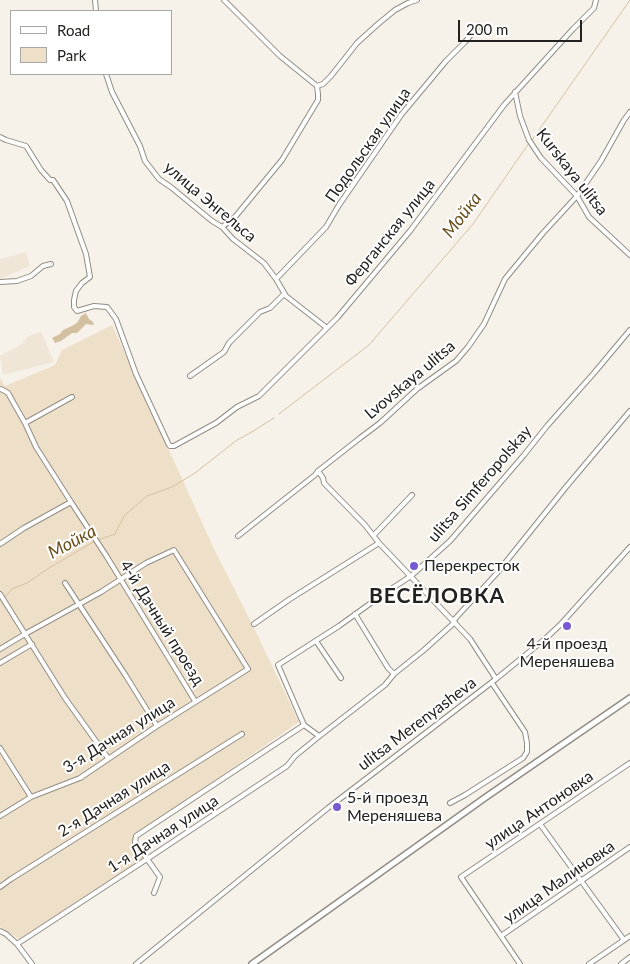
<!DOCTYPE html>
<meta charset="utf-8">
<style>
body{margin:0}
#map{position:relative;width:630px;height:964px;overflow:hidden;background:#f6f1e9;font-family:Lato,sans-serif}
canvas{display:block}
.legend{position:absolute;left:10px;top:10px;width:162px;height:65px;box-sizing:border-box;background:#fff;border:1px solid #a7a7a5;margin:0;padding:6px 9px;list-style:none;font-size:15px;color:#24221f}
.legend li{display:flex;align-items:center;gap:10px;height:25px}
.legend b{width:25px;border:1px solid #a7a7a5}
.scale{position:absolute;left:458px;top:20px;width:124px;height:22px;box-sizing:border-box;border:2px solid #24221f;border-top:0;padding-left:6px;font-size:15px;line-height:18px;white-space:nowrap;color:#24221f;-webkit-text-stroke:4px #fff;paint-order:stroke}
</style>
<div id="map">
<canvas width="630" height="964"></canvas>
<ul class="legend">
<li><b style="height:6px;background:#fff"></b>Road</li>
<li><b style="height:14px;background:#eee0c8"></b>Park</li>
</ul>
<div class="scale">200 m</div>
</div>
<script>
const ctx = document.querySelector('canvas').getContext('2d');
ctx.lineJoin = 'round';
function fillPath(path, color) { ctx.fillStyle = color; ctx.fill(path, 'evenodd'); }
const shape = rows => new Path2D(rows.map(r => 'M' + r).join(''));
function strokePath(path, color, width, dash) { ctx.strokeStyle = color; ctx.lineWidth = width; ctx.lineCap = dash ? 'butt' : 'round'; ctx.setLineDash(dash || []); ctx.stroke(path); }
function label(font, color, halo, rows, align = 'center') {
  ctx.font = font + ' Lato,sans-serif'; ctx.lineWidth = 4; ctx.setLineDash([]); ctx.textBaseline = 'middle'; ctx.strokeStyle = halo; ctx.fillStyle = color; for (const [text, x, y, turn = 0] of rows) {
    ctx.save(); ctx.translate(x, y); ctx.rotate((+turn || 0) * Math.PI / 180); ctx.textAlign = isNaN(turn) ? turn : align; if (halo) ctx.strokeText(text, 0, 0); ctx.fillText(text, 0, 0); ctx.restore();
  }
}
fillPath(shape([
 [26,252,30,266,0,279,0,259],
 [41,332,54,362,3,375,0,356,22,344,28,336]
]), '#efe6d7');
fillPath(shape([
 [112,325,214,549,252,624,299,722,133,837,134,843,144,858,19,939,0,927,0,378,5,386,55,365,62,350]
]), '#eee0c8');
fillPath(shape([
 [86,313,89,319,93,322,94,325,86,324,77,333,72,333,61,341,55,343,52,338,60,334,63,330,72,326,77,323,81,316]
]), '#d3c0a1');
strokePath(shape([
 [532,140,630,0],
 [279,414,369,345,473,224,529,143],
 [4,598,12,589,27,583,49,568,95,541,115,534,124,516,147,496,172,487,195,473,237,440,250,433,274,418]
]), '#d3c0a1', 1);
const minor = shape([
 [95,0,96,11],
 [106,74,112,92,140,146,145,161,159,179,172,188,212,221,222,227,233,239,264,263,276,279,286,296,327,328],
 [317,86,323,84,331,76,357,43,378,24,395,10,408,3,417,0],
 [515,92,520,116,529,140,541,158,577,196,589,217,630,255],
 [0,137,6,140,26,146,41,170,50,180,53,180,67,201,86,254,90,277,82,283,76,291,74,300,74,307,77,311,94,306,107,307,116,319,136,374,169,445,170,446,174,446,216,423,237,407,259,396,337,318,410,231,504,105,573,29,594,8,596,0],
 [222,227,235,217,282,160,318,100,318,94,317,86,280,56,224,0],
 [276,279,326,227,339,205,401,115,446,61,465,42,479,25],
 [0,282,17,281,31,276,43,266,51,264],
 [190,376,224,352,229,343,260,312,270,308,284,294],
 [0,389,3,390,8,393,25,423,72,397],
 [318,471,323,478,324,483,365,525,379,543,470,639,496,679],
 [71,502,107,557,195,701],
 [374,535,412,495],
 [238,536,315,475,318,471,360,438,380,423,417,389,456,361,468,347,484,324,505,279,543,233,577,196,601,161,624,120,630,112],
 [0,544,24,528,71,502,36,447,25,423],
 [65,583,126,676,157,726],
 [0,594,25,634,101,592,146,563,174,550,248,669,157,726,80,778,31,797,0,816],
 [355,614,388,668,394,674],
 [453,621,497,573,566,487,630,411],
 [254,624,290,599,379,543],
 [316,641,341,678],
 [0,649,25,634,65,698,108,758],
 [0,663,32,644],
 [319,736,304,725,278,665,339,626,382,595,411,576,450,541,524,455,547,426,594,373,630,330],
 [0,748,31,797],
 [450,803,465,795,523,758,527,752,527,743,525,732,492,683],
 [540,824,624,940],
 [0,887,11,879,242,734],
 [154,893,160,877,135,842,136,836,304,725],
 [0,931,6,934,17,944,32,964],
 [501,936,630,847],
 [17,944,147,859,287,766,295,756,317,738,385,685,394,674,424,650,455,622],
 [136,964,328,808,496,679,545,639,560,625,630,547],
 [520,964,461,877,630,763],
 [589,964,630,936],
 [621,964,630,957]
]);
const tertiary = shape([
 [252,964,486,797,630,698]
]);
strokePath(minor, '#918d85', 6);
strokePath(tertiary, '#918d85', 8);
strokePath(minor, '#fff', 4);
strokePath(tertiary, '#fff', 5);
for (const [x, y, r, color] of [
 [414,566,5,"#7659d3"],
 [567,626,5,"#7659d3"],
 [337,807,5,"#7659d3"]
]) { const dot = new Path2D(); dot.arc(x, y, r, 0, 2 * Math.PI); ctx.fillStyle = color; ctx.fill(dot); strokePath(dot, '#fff', 2); }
label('16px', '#24221f', '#fff', [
 ["Подольская улица",368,145,-55],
 ["Kurskaya ulitsa",572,172,52],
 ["улица Энгельса",210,202,40],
 ["Ферганская улица",390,233,-51],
 ["Lvovskaya ulitsa",410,380,-40],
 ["ulitsa Simferopolskay",480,484,-49],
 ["4-й Дачный проезд",162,623,58],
 ["ulitsa Merenyasheva",417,724,-37],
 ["3-я Дачная улица",119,735,-32],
 ["2-я Дачная улица",114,799,-32],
 ["улица Антоновка",539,810,-34],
 ["1-я Дачная улица",163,834,-33],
 ["улица Малиновка",559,882,-35]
]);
label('16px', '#24221f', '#fff', [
 ["Перекресток",424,566],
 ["4-й проезд",567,644,"center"],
 ["Мереняшева",567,662,"center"],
 ["5-й проезд",347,798],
 ["Мереняшева",347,816]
], 'left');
label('italic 18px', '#6b501c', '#fff', [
 ["Мойка",462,215,-52],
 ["Мойка",72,542,-28]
]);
ctx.letterSpacing = '1px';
label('bold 21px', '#24221f', '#fff', [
 ["ВЕСЁЛОВКА",437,596]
]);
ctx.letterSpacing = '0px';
</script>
